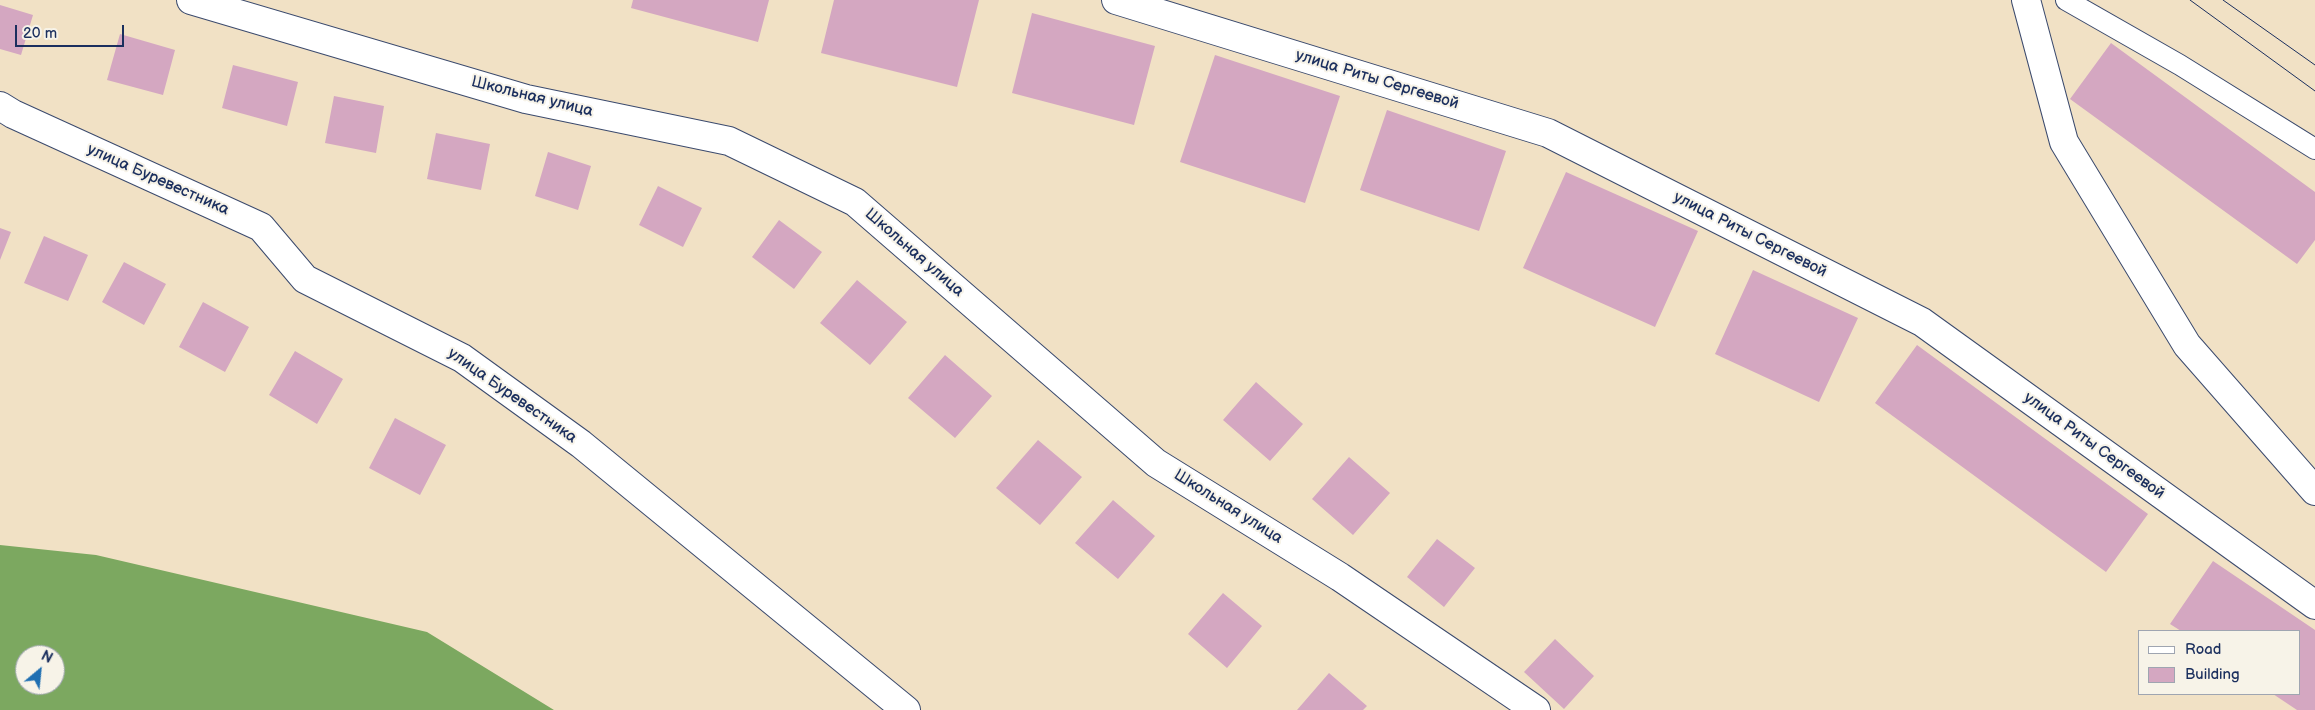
<!DOCTYPE html>
<meta charset="utf-8">
<style>
body{margin:0}
#map{position:relative;width:2315px;height:710px;overflow:hidden;background:#f1e1c5;font-family:"Balsamiq Sans",sans-serif}
canvas{display:block}
.legend{position:absolute;left:2138px;top:630px;width:162px;height:65px;box-sizing:border-box;background:#f7f3e8;border:1px solid #9fa5b1;margin:0;padding:6px 9px;list-style:none;font-size:15px;color:#1b2f5e}
.legend li{display:flex;align-items:center;gap:10px;height:25px}
.legend b{width:25px;border:1px solid #9fa5b1}
.north{position:absolute;left:15px;top:645px;width:50px;height:50px;box-sizing:border-box;background:#f7f3e8;border:1px solid #9fa5b1;border-radius:50%;rotate:28deg;font-size:14px;font-weight:700;line-height:20px;text-align:center;color:#1b2f5e}
.north::after{content:'';display:block;margin:auto;width:18px;height:22px;background:#1f6fb2;clip-path:polygon(50% 0,100% 100%,50% 72%,0 100%)}
.scale{position:absolute;left:15px;top:25px;width:109px;height:22px;box-sizing:border-box;border:2px solid #1b2f5e;border-top:0;padding-left:6px;font-size:15px;line-height:18px;white-space:nowrap;color:#1b2f5e;-webkit-text-stroke:4px #f7f3e8;paint-order:stroke}
</style>
<div id="map">
<canvas width="2315" height="710"></canvas>
<ul class="legend">
<li><b style="height:6px;background:#fff"></b>Road</li>
<li><b style="height:14px;background:#d4a7c1"></b>Building</li>
</ul>
<div class="north">N</div>
<div class="scale">20 m</div>
</div>
<script>
const ctx = document.querySelector('canvas').getContext('2d');
ctx.lineJoin = 'round';
function fillPath(path, color) { ctx.fillStyle = color; ctx.fill(path, 'evenodd'); }
const shape = rows => new Path2D(rows.map(r => 'M' + r).join(''));
function strokePath(path, color, width, dash) { ctx.strokeStyle = color; ctx.lineWidth = width; ctx.lineCap = dash ? 'butt' : 'round'; ctx.setLineDash(dash || []); ctx.stroke(path); }
function label(font, color, halo, rows, align = 'center') {
  ctx.font = font + ' "Balsamiq Sans",sans-serif'; ctx.lineWidth = 4; ctx.setLineDash([]); ctx.textBaseline = 'middle'; ctx.strokeStyle = halo; ctx.fillStyle = color; for (const [text, x, y, turn = 0] of rows) {
    ctx.save(); ctx.translate(x, y); ctx.rotate((+turn || 0) * Math.PI / 180); ctx.textAlign = isNaN(turn) ? turn : align; if (halo) ctx.strokeText(text, 0, 0); ctx.fillText(text, 0, 0); ctx.restore();
  }
}
fillPath(shape([
 [0,545,96,555,427,632,554,710,0,710],
 [25,655,55,655,55,685,25,685]
]), '#7ca860');
fillPath(shape([
 [633,0,769,0,758,42,631,8],
 [834,0,979,0,957,87,821,53],
 [0,5,33,15,21,55,0,49],
 [1032,13,1155,46,1134,125,1012,93],
 [120,34,175,50,163,95,107,80],
 [2111,43,2315,192,2315,240,2297,264,2070,99],
 [1215,55,1340,96,1305,203,1180,162],
 [233,65,298,82,287,126,222,108],
 [334,96,384,106,376,153,325,143],
 [1387,110,1506,151,1479,231,1360,190],
 [436,133,490,144,481,190,427,179],
 [548,152,591,166,578,210,535,196],
 [1566,172,1698,231,1655,327,1523,268],
 [658,186,702,208,683,247,639,225],
 [779,220,822,252,794,289,752,257],
 [0,228,11,232,0,260],
 [44,236,88,255,68,301,24,283],
 [124,262,166,284,144,325,102,302],
 [1753,270,1858,318,1819,402,1715,354],
 [857,280,907,322,870,365,820,323],
 [203,302,249,327,225,372,179,347],
 [1917,345,2148,514,2106,572,1875,403],
 [295,351,343,379,317,424,269,395],
 [945,355,992,396,955,438,908,398],
 [1256,382,1303,424,1270,461,1223,420],
 [395,418,446,445,420,495,369,468],
 [1038,440,1082,477,1040,525,996,488],
 [1349,457,1390,493,1353,535,1312,499],
 [1113,500,1155,536,1118,579,1075,543],
 [1437,539,1475,568,1444,607,1407,577],
 [2213,561,2315,630,2315,710,2297,710,2273,694,2299,694,2299,631,2181,631,2170,624],
 [1223,593,1262,626,1227,668,1188,634],
 [1555,639,1594,676,1564,709,1524,672],
 [1329,673,1367,706,1363,710,1297,710]
]), '#d4a7c1');
const service = shape([
 [2066,0,2180,65,2315,149]
]);
const minor = shape([
 [191,0,526,99,729,141,855,202,1156,463,1340,577,1536,710],
 [1116,0,1548,133,1922,322,2315,605],
 [2026,0,2064,142,2187,345,2315,491],
 [0,106,13,114,261,227,305,279,462,358,581,444,906,710]
]);
strokePath(service, '#3b4a6d', 22);
strokePath(minor, '#3b4a6d', 30);
strokePath(service, '#fff', 20);
strokePath(minor, '#fff', 28);
strokePath(shape([
 [2190,0,2315,91],
 [2223,0,2315,65]
]), '#1b2f5e', 1);
label('16px', '#1b2f5e', '#f7f3e8', [
 ["улица Риты Сергеевой",1377,80,17],
 ["Школьная улица",532,97,14],
 ["улица Буревестника",158,180,24],
 ["улица Риты Сергеевой",1750,235,27],
 ["Школьная улица",914,253,41],
 ["улица Буревестника",512,396,35],
 ["улица Риты Сергеевой",2094,446,36],
 ["Школьная улица",1228,507,32]
]);
</script>
